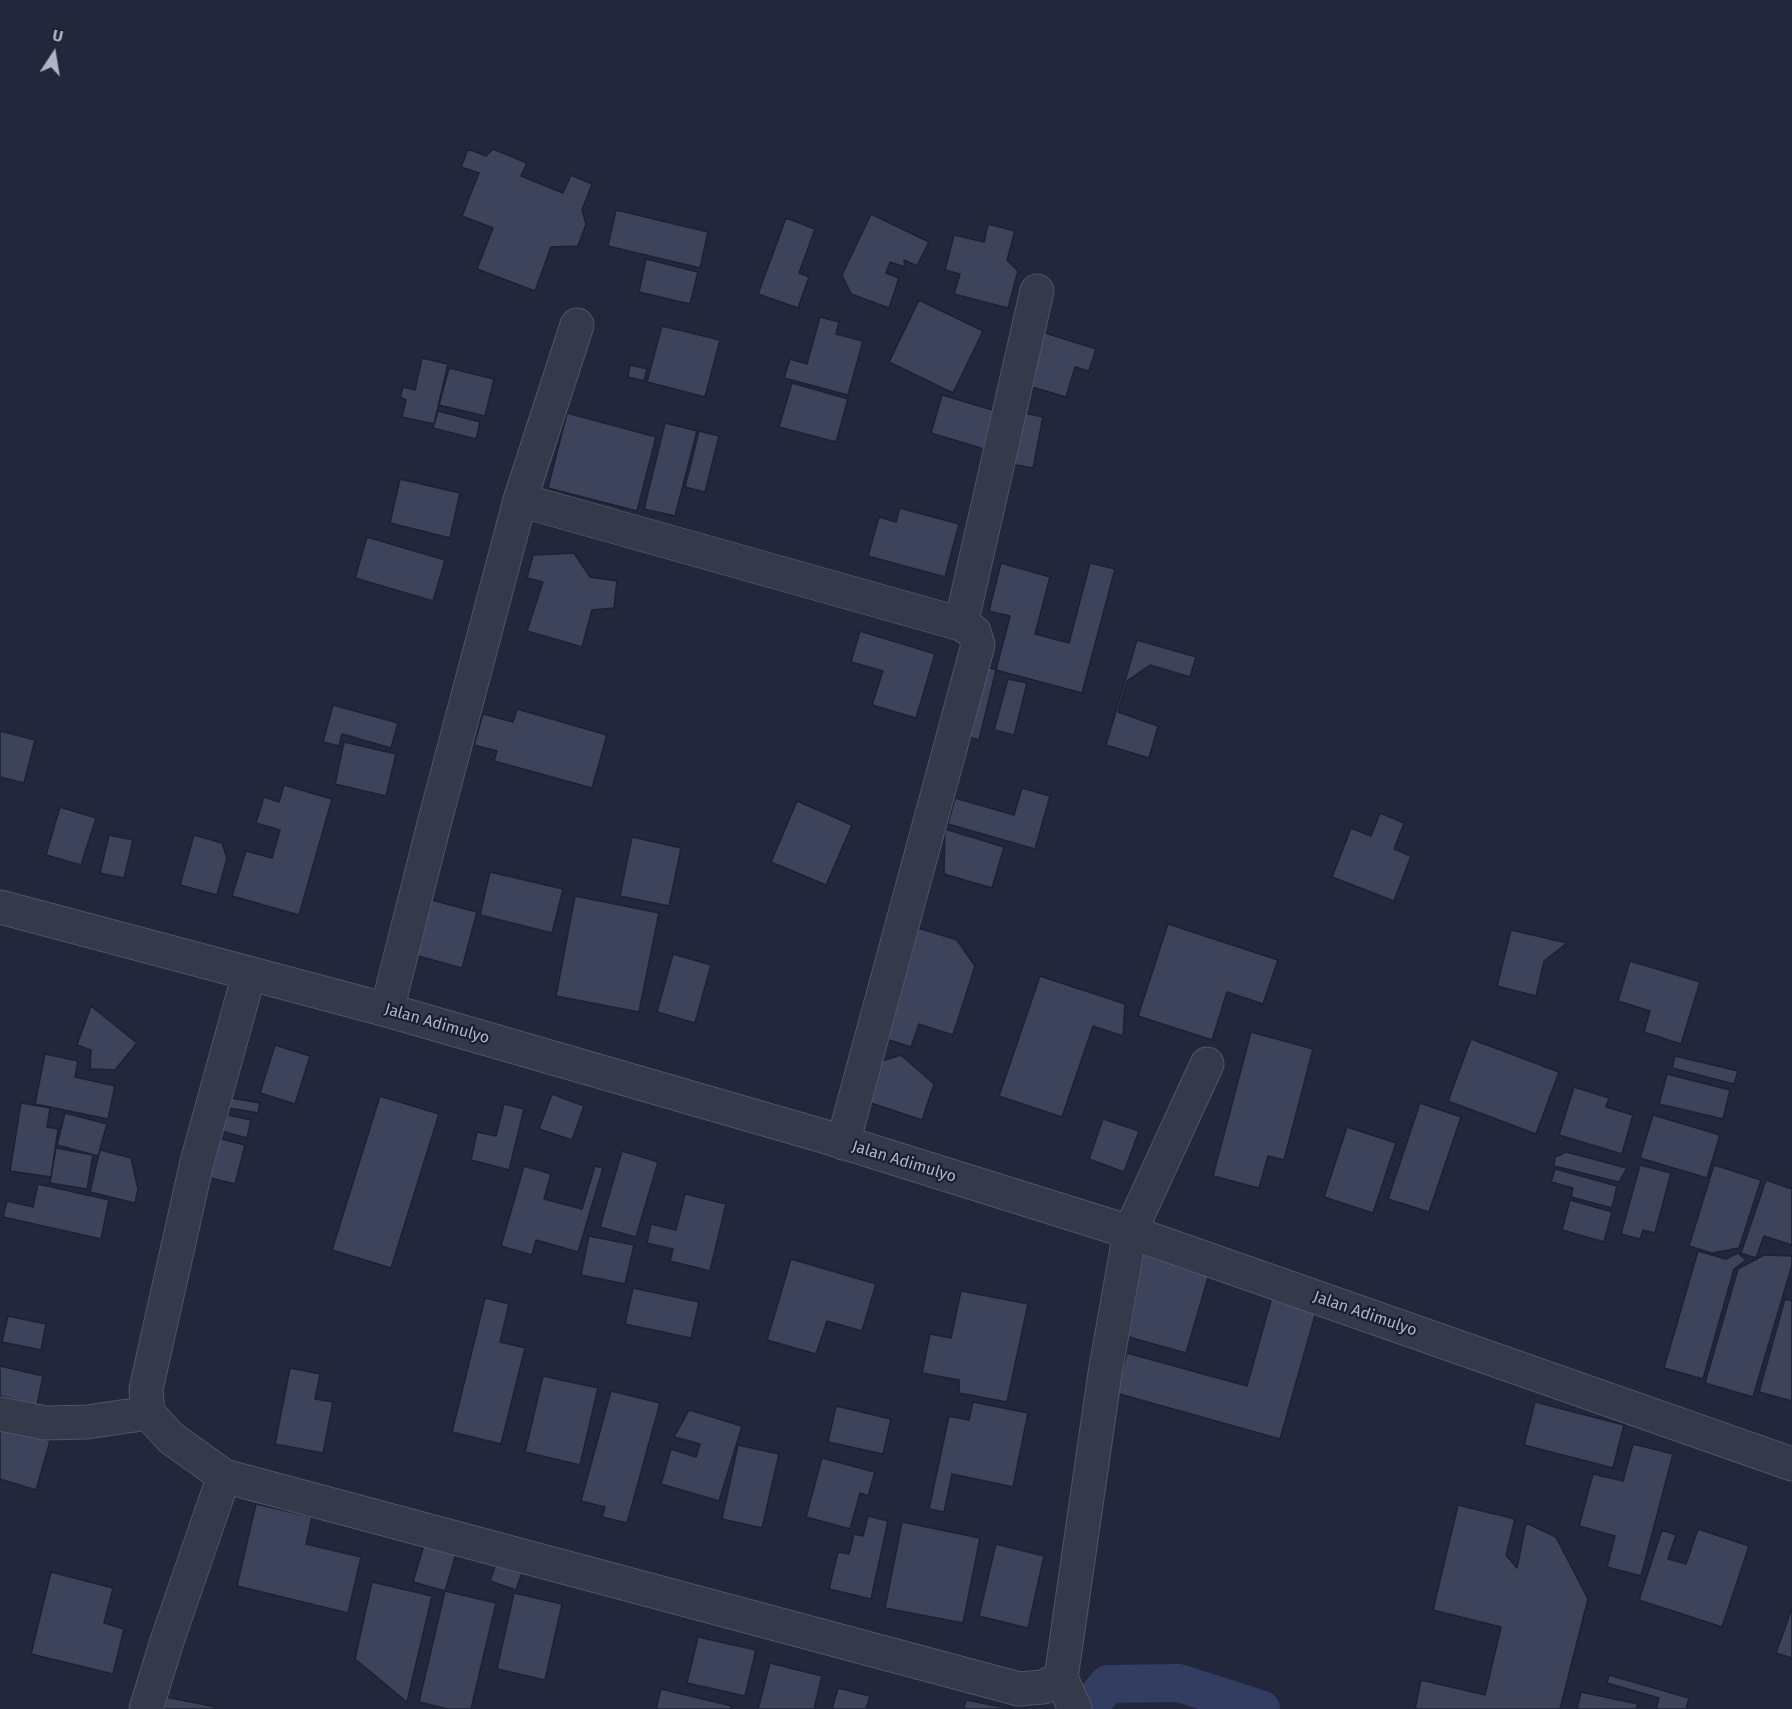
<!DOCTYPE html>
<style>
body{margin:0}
#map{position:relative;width:1792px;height:1709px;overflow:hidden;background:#22273b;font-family:"Fira Sans",sans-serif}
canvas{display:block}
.north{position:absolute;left:24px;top:24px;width:60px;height:60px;-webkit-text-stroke:4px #1b1f30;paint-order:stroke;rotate:12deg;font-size:16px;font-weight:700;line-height:24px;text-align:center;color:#b1b4c7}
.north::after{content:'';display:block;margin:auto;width:21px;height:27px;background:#b1b4c7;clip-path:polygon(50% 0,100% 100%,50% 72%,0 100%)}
</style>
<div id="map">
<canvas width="1792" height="1709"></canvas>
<div class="north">U</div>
</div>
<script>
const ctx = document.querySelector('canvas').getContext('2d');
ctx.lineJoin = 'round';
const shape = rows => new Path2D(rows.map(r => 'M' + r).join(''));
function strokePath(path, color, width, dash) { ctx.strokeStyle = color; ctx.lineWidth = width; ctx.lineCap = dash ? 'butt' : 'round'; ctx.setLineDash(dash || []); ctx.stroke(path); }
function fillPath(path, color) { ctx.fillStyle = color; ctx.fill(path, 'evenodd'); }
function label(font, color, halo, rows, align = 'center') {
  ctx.font = font + ' "Fira Sans",sans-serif'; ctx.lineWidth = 4.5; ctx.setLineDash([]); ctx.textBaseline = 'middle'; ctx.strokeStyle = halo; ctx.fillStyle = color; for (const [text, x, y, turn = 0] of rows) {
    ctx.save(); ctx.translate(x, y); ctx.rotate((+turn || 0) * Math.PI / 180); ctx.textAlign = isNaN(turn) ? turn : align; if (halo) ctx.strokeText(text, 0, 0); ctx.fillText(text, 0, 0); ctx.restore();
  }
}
strokePath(shape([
 [1087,1709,1108,1684,1179,1683,1261,1709]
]), '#333c61', 38);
const building = shape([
 [468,149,486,156,493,149,527,163,521,176,563,193,571,175,592,184,582,210,586,224,578,246,551,247,535,291,477,269,493,228,462,216,479,173,461,167,468,149],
 [616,210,708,232,700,268,608,246,616,210],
 [871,214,929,242,917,266,904,260,905,267,890,262,886,273,899,278,889,308,851,294,842,275,871,214],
 [786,218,815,229,799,273,809,277,798,308,758,294,786,218],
 [988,224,1015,231,1007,260,1018,271,1008,308,954,294,960,274,945,270,954,235,984,242,988,224],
 [646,259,698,272,690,304,639,292,646,259],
 [919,300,983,331,953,393,889,362,919,300],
 [820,317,839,322,836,334,863,341,848,395,784,378,790,359,807,364,820,317],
 [662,326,720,340,705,397,647,382,662,326],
 [1042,332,1096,349,1089,371,1075,367,1066,397,1025,385,1042,332],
 [422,358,448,364,434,424,402,417,406,400,400,397,403,387,415,390,422,358],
 [630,365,647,369,644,381,628,377,630,365],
 [449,368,494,379,485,416,439,405,449,368],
 [792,383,848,399,836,442,779,427,792,383],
 [942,395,996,411,984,449,931,433,942,395],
 [438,411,480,422,476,439,433,428,438,411],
 [1014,411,1043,417,1033,468,1004,463,1014,411],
 [567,413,656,437,637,511,548,488,567,413],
 [665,423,697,431,675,516,644,509,665,423],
 [699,431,719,436,705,492,685,487,699,431],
 [400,479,460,493,450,538,390,523,400,479],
 [900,508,959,524,945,577,868,556,879,517,896,522,900,508],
 [367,537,445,560,433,601,355,578,367,537],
 [574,553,590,577,617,581,614,608,592,610,582,647,527,631,543,582,527,578,533,555,574,553],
 [1001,563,1050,577,1035,634,1069,643,1090,563,1115,569,1082,693,996,670,1010,616,989,611,1001,563],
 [860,631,935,654,916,718,872,705,883,671,851,662,860,631],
 [1137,640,1196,657,1190,677,1150,665,1127,681,1118,712,1158,726,1149,758,1106,745,1137,640],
 [976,663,996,670,979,740,958,734,976,663],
 [1008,679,1027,683,1014,735,994,730,1008,679],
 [333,705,398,723,391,748,342,734,339,746,323,742,333,705],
 [517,709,607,735,592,788,494,761,497,751,474,745,483,714,513,722,517,709],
 [0,731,35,740,24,783,0,777,0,731],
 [344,742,396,754,386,796,335,784,344,742],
 [284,785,332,799,299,915,232,896,246,851,272,858,280,830,256,823,264,797,279,802,284,785],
 [1022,788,1050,796,1035,849,948,824,955,798,1014,815,1022,788],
 [797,801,852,825,826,885,771,862,797,801],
 [60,807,96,818,81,865,46,855,60,807],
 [1380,813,1404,823,1394,849,1411,856,1394,901,1332,877,1351,828,1371,836,1380,813],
 [945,829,1004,847,992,888,944,874,945,829],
 [109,835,133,840,124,878,100,873,109,835],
 [194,835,222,843,227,858,217,895,180,885,194,835],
 [632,837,681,848,669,906,620,896,632,837],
 [490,872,563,889,552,933,480,915,490,872],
 [575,896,659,913,639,1012,556,996,575,896],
 [420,897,477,912,462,968,407,953,420,897],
 [1168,924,1278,960,1263,1004,1227,992,1212,1040,1138,1016,1168,924],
 [918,928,957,940,975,966,953,1035,919,1024,911,1047,883,1038,918,928],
 [1511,930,1567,943,1544,961,1536,996,1497,986,1511,930],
 [673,954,711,965,695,1023,657,1012,673,954],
 [1630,961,1700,982,1681,1044,1644,1032,1650,1011,1618,1001,1630,961],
 [1040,976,1125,1004,1123,1036,1093,1026,1062,1117,999,1096,1040,976],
 [91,1006,137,1043,115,1070,90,1069,91,1050,77,1045,91,1006],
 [1251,1032,1313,1049,1284,1160,1268,1156,1259,1188,1213,1176,1251,1032],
 [1471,1039,1559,1072,1536,1134,1448,1101,1471,1039],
 [275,1045,310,1056,295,1104,260,1093,275,1045],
 [45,1054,78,1061,75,1077,115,1086,108,1119,35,1104,45,1054],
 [901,1055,934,1084,922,1120,856,1098,866,1066,901,1055],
 [1675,1056,1738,1071,1734,1084,1672,1068,1675,1056],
 [1667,1074,1730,1090,1723,1119,1659,1104,1667,1074],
 [1574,1087,1609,1098,1606,1107,1633,1115,1622,1154,1559,1135,1574,1087],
 [552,1094,584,1106,572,1140,539,1129,552,1094],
 [380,1096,439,1114,391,1268,332,1250,380,1096],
 [231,1098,260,1103,258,1113,229,1108,231,1098],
 [21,1103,50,1108,47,1127,58,1129,51,1177,10,1171,21,1103],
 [1420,1103,1461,1117,1429,1212,1388,1199,1420,1103],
 [504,1104,524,1109,509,1170,471,1160,477,1132,496,1136,504,1104],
 [65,1113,107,1124,98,1156,57,1145,65,1113],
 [228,1115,251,1120,247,1138,217,1130,228,1115],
 [1653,1115,1720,1135,1707,1178,1640,1158,1653,1115],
 [1103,1119,1139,1131,1124,1172,1089,1159,1103,1119],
 [1347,1127,1396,1143,1373,1213,1324,1197,1347,1127],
 [210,1136,245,1145,235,1184,199,1175,210,1136],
 [56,1148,93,1155,87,1189,50,1183,56,1148],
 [100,1150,131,1158,138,1189,135,1203,90,1192,100,1150],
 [622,1151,658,1162,636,1237,600,1227,622,1151],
 [1566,1152,1627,1168,1619,1182,1554,1166,1555,1157,1566,1152],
 [1640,1165,1671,1173,1655,1233,1643,1230,1640,1239,1621,1234,1640,1165],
 [1714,1165,1761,1180,1739,1248,1712,1253,1689,1246,1714,1165],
 [524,1166,551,1174,544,1199,582,1209,595,1166,603,1168,578,1252,536,1240,532,1255,501,1246,524,1166],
 [1555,1169,1617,1186,1612,1208,1571,1197,1573,1188,1551,1182,1555,1169],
 [1766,1180,1792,1189,1792,1245,1764,1236,1756,1258,1741,1253,1766,1180],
 [38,1184,109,1200,101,1239,3,1217,7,1201,33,1207,38,1184],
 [685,1194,726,1204,710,1271,670,1261,673,1249,647,1243,651,1224,676,1230,685,1194],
 [1570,1200,1612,1212,1604,1242,1562,1230,1570,1200],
 [589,1236,634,1245,625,1284,581,1275,589,1236],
 [1141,1244,1212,1264,1186,1353,1125,1336,1141,1244],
 [1698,1251,1726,1259,1738,1253,1746,1260,1734,1269,1703,1379,1664,1368,1698,1251],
 [1764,1255,1792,1256,1792,1265,1753,1397,1705,1383,1738,1269,1764,1255],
 [791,1259,876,1284,862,1331,827,1321,816,1354,767,1340,791,1259],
 [633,1288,699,1302,691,1338,625,1324,633,1288],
 [961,1291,1028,1304,1007,1402,959,1393,959,1380,922,1373,930,1334,951,1338,961,1291],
 [1273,1293,1318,1305,1280,1439,1116,1393,1127,1353,1247,1386,1273,1293],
 [485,1298,509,1304,500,1342,525,1348,501,1444,452,1432,485,1298],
 [1785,1299,1792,1301,1792,1401,1759,1392,1785,1299],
 [8,1316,46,1324,41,1350,2,1342,8,1316],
 [0,1366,43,1376,37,1405,0,1396,0,1366],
 [290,1368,320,1374,315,1399,333,1402,323,1453,275,1444,290,1368],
 [543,1376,598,1388,580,1465,525,1452,543,1376],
 [611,1391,660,1403,627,1523,602,1517,605,1507,581,1501,611,1391],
 [973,1402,1028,1413,1013,1487,952,1474,944,1512,929,1509,949,1416,969,1420,973,1402],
 [1535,1402,1624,1425,1613,1468,1524,1445,1535,1402],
 [836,1406,891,1419,883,1454,828,1442,836,1406],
 [689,1410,742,1426,719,1501,661,1484,671,1449,696,1457,700,1444,674,1437,689,1410],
 [0,1426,50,1441,36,1490,0,1479,0,1426],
 [1633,1444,1673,1454,1641,1576,1607,1567,1615,1536,1579,1526,1593,1474,1623,1481,1633,1444],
 [738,1445,779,1454,762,1528,722,1519,738,1445],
 [822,1458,875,1472,868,1496,860,1493,850,1529,806,1517,822,1458],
 [256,1504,312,1517,306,1544,361,1557,348,1613,237,1586,256,1504],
 [1458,1505,1515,1519,1506,1555,1517,1568,1526,1523,1556,1537,1588,1599,1560,1709,1415,1709,1421,1680,1485,1695,1501,1627,1433,1610,1458,1505],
 [868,1516,888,1521,871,1599,829,1589,838,1552,849,1554,854,1534,863,1536,868,1516],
 [902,1522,980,1538,963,1623,885,1608,902,1522],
 [1698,1529,1749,1546,1722,1627,1639,1600,1662,1530,1676,1535,1668,1559,1686,1564,1698,1529],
 [426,1538,458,1547,445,1591,413,1582,426,1538],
 [996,1544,1044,1556,1028,1628,979,1616,996,1544],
 [497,1561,523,1570,516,1590,490,1581,497,1561],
 [51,1572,113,1588,104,1623,124,1629,113,1674,31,1654,51,1572],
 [372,1582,432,1596,407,1702,355,1659,372,1582],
 [445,1591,496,1603,471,1709,448,1709,419,1702,445,1591],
 [514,1593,562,1604,545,1680,497,1669,514,1593],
 [1792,1608,1792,1658,1776,1653,1792,1608],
 [698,1637,756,1650,745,1696,687,1683,698,1637],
 [770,1663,822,1676,814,1709,758,1709,770,1663],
 [1609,1675,1689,1698,1686,1709,1656,1709,1659,1698,1607,1683,1609,1675],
 [838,1688,870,1696,866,1709,832,1709,838,1688],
 [661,1689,732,1706,731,1709,656,1709,661,1689],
 [1581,1692,1638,1704,1636,1709,1577,1709,1581,1692],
 [161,1696,216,1707,215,1709,159,1709,161,1696],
 [966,1700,1012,1709,964,1709,966,1700]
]);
fillPath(building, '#3d435b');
strokePath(building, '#1d2132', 1.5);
const minor = shape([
 [520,500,961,624,974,632,978,645,843,1143],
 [961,624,1037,291],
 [0,907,387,1010,823,1136,1130,1232,1792,1464],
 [249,974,197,1162,146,1389,148,1413,171,1438,224,1476,1019,1689,1043,1687,1061,1678,1075,1709],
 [387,1010,434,824,520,500,577,325],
 [0,1414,45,1423,87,1422,148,1413],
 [1061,1678,1105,1373,1130,1232,1207,1064],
 [146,1709,167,1641,224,1476]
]);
strokePath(minor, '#515466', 35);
strokePath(minor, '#353a4b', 33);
label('16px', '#b1b4c7', '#1b1f30', [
 ["Jalan Adimulyo",437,1024,16],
 ["Jalan Adimulyo",904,1162,17],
 ["Jalan Adimulyo",1365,1314,19]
]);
</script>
